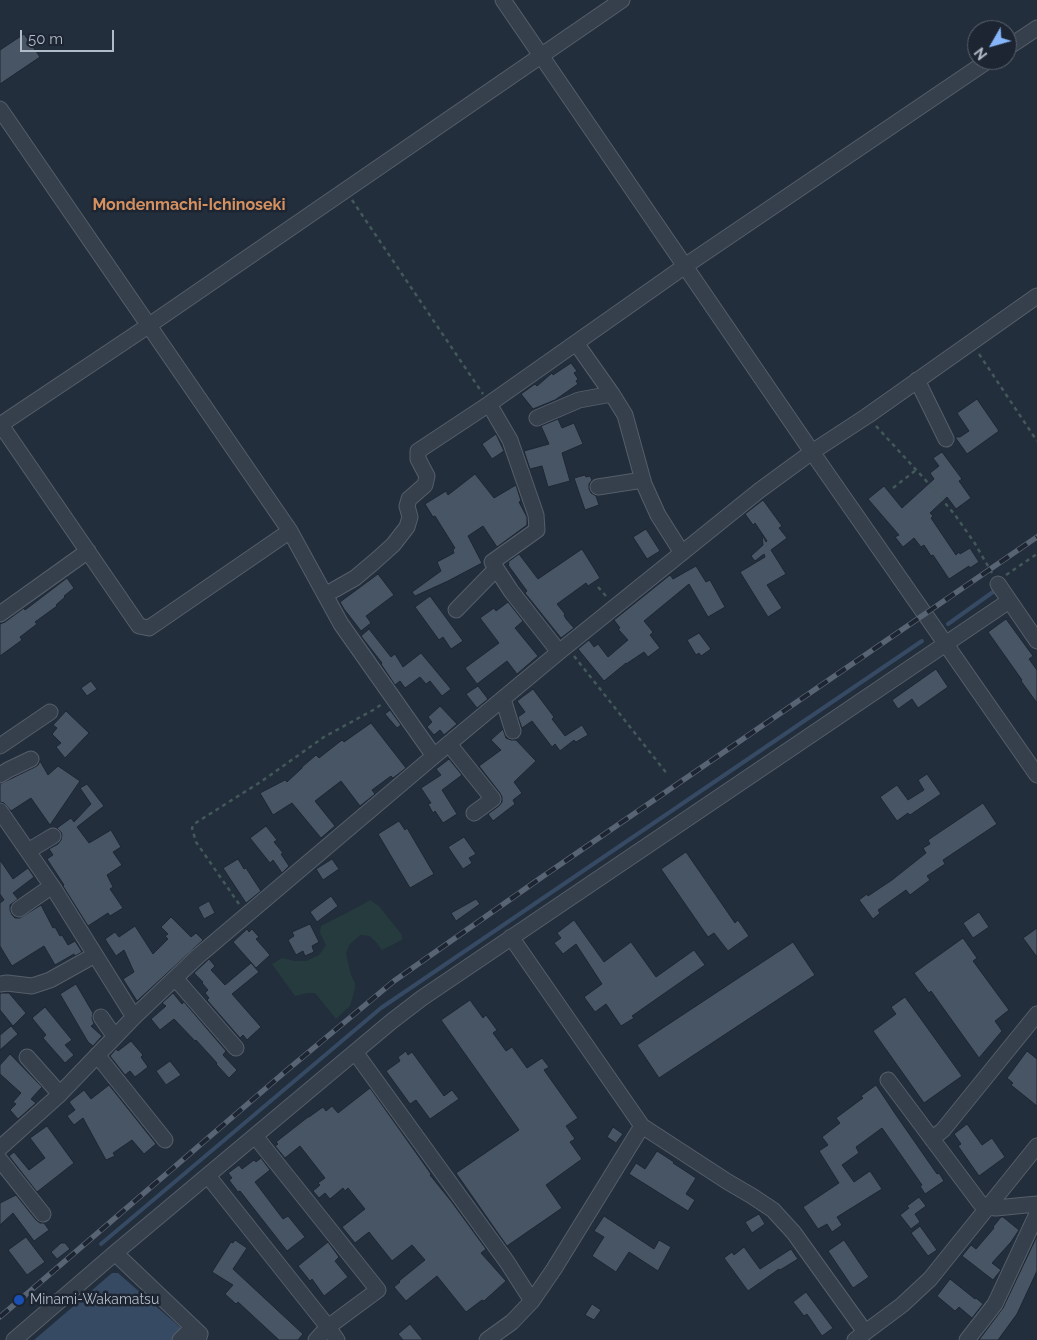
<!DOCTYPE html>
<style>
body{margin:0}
#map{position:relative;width:1037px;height:1340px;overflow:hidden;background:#232e3c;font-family:Raleway,sans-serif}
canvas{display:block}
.north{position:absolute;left:967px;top:20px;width:50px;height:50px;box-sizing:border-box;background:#1c2531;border:1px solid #58616d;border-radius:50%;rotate:232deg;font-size:14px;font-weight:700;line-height:20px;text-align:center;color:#b2bbc8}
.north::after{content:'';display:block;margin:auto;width:18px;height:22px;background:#86b5f9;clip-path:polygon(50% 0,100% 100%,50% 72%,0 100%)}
.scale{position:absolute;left:20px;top:30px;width:94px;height:22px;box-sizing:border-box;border:2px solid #b2bbc8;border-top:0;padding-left:6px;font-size:15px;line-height:18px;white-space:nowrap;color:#b2bbc8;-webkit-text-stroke:4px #1c2531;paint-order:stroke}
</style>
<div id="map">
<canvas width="1037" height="1340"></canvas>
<div class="north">N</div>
<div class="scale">50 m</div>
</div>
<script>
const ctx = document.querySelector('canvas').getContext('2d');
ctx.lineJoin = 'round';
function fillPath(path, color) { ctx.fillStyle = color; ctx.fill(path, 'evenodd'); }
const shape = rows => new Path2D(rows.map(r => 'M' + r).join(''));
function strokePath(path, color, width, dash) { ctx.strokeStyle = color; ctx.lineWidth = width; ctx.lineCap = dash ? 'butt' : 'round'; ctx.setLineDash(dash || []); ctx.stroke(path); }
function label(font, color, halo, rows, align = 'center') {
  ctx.font = font + ' Raleway,sans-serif'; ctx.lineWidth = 5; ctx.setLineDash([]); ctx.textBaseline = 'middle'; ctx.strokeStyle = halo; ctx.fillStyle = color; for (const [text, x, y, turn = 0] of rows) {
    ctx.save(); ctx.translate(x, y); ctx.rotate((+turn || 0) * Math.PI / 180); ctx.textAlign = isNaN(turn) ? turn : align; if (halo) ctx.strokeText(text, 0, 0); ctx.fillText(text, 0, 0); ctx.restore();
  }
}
fillPath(shape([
 [370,900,379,906,402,935,402,940,382,950,376,942,370,936,360,935,349,945,346,954,351,975,355,983,355,989,350,1006,336,1019,315,993,307,993,295,996,272,964,282,958,295,961,306,961,319,955,326,945,320,933,321,926,358,907]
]), '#253b3d');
fillPath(shape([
 [112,1273,118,1273,181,1328,181,1334,175,1340,34,1340]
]), '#364a63');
strokePath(shape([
 [948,624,993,592],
 [101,1244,381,1008,922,641]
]), '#364a63', 4);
const building = shape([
 [24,34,40,57,0,84,0,50,24,34],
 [571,363,577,371,574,373,578,379,576,381,578,384,555,400,533,409,521,394,535,384,537,386,552,373,553,375,571,363],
 [977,399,999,431,967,454,955,437,960,437,969,431,957,413,977,399],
 [558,419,562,428,574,423,583,444,562,453,570,481,548,487,542,466,530,469,524,451,549,444,541,426,558,419],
 [496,434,504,451,492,459,482,444,496,434],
 [942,452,962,479,959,481,971,498,956,509,947,497,930,513,933,516,931,518,956,555,959,552,960,554,970,548,979,562,970,568,969,566,949,579,933,555,931,556,924,545,921,547,914,538,903,547,895,537,899,535,868,499,884,486,902,508,934,479,930,473,939,466,933,458,942,452],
 [475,474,494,498,516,485,521,501,519,502,527,517,527,525,497,547,483,526,468,536,482,563,448,581,415,596,412,592,441,571,437,562,454,553,453,550,455,548,435,516,433,517,425,504,446,491,448,495,475,474],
 [585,475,586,477,590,476,592,480,589,484,589,489,591,493,596,496,599,505,585,510,574,478,585,475],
 [763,500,782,526,779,528,787,538,771,550,786,574,767,585,782,608,768,617,740,572,765,557,764,554,755,561,751,556,763,545,762,534,766,542,767,541,755,523,753,525,745,514,763,500],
 [646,529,660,551,647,559,633,537,646,529],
 [582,549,600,578,588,586,586,583,557,604,565,614,564,615,566,619,574,628,561,638,525,593,527,591,508,565,509,564,508,562,519,554,538,579,582,549],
 [696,566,706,582,710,580,725,607,708,617,689,584,644,621,653,632,650,635,660,648,648,657,644,652,626,664,626,663,604,681,578,649,589,640,594,647,598,644,608,657,628,640,618,629,620,628,614,620,670,575,673,579,696,566],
 [378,574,394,595,366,616,371,623,361,631,344,609,340,602,378,574],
 [67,578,74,588,64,596,65,597,56,605,57,606,35,622,37,624,20,637,22,640,0,656,0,624,5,622,24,608,25,610,67,578],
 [430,596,463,641,451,649,443,637,439,640,415,607,430,596],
 [508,602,523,621,515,628,538,656,517,674,507,661,477,684,465,668,499,643,480,618,494,608,496,611,508,602],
 [1006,619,1033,656,1029,659,1037,670,1037,703,1021,681,1022,680,988,632,1006,619],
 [369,629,391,657,395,654,403,667,421,653,451,689,442,696,430,681,426,684,420,677,405,688,400,681,395,685,381,664,382,663,361,636,369,629],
 [699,633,711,649,701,656,699,653,696,655,687,640,699,633],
 [936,669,948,687,918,708,912,699,898,709,892,700,936,669],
 [91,681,97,689,87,696,81,688,91,681],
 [478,686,488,699,477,708,466,694,478,686],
 [533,689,554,717,552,719,565,736,582,725,588,735,576,742,574,740,560,751,555,744,552,747,532,721,522,728,518,717,525,712,517,701,533,689],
 [440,706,457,724,444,735,440,730,434,735,427,727,432,722,428,717,440,706],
 [390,710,401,725,397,728,385,714,390,710],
 [66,711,89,733,65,758,56,747,61,743,52,734,57,728,53,725,66,711],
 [371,723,406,768,393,778,391,776,372,790,375,794,360,806,341,781,315,801,335,826,321,838,292,803,273,815,260,793,285,780,287,782,302,768,302,767,316,755,319,758,342,740,344,742,371,723],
 [503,729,506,738,511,740,516,740,536,761,514,782,522,793,513,800,515,804,493,821,488,814,499,806,502,802,502,797,500,793,479,766,501,750,491,740,503,729],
 [449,759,462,775,442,790,457,814,443,823,435,811,433,813,428,804,431,803,421,788,441,775,436,769,449,759],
 [40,761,48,775,58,766,80,781,50,825,31,798,11,811,4,803,0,802,0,784,35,767,38,765,40,761],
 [927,774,941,794,910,815,908,813,897,821,880,797,897,785,908,800,924,790,918,780,927,774],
 [87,784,104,806,77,827,89,843,111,830,121,847,113,852,122,865,107,875,113,887,110,889,123,908,110,916,108,913,88,926,63,886,64,885,47,859,53,855,49,849,58,844,61,840,62,835,61,832,57,828,71,818,74,822,91,804,80,788,87,784],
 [983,803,997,824,943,860,945,864,927,876,930,880,910,895,906,890,878,910,880,913,873,919,859,900,867,894,868,896,892,880,926,853,923,848,930,844,928,840,983,803],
 [399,821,405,830,407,828,434,874,410,888,378,834,399,821],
 [266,826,277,840,274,842,283,853,281,854,289,866,282,873,273,860,270,863,250,838,266,826],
 [464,837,476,854,469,858,472,863,463,869,448,847,464,837],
 [686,852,735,923,738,920,749,936,728,951,714,933,708,937,661,869,686,852],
 [238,859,244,869,246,868,261,891,246,903,223,868,238,859],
 [332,859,339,869,323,880,316,869,332,859],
 [0,860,13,879,28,868,34,877,13,893,18,899,10,905,10,910,12,915,15,918,20,918,41,905,53,928,55,927,60,936,62,935,68,945,75,941,82,952,75,956,74,954,55,965,44,946,12,966,0,946,0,903,4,900,0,894,0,860],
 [331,896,338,906,317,922,310,912,331,896],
 [476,899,480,904,456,921,451,913,476,899],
 [209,901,215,913,204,919,198,907,209,901],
 [979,912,989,927,973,938,963,923,979,912],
 [171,917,191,937,196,933,203,940,137,1001,123,979,134,972,124,950,116,956,105,939,115,932,119,937,135,926,153,954,168,939,165,936,168,934,161,927,171,917],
 [574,920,604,962,631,942,656,977,694,950,705,965,632,1016,634,1018,621,1026,606,1004,595,1012,584,997,602,984,576,944,563,954,554,943,561,938,557,933,574,920],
 [310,924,319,942,312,946,314,952,305,956,303,951,296,955,288,940,294,936,292,932,310,924],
 [1037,928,1037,957,1023,938,1037,928],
 [247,929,249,932,252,929,259,937,256,939,270,955,256,968,233,942,247,929],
 [963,938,977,958,973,961,1009,1010,995,1021,1002,1031,979,1058,931,991,929,993,914,973,963,938],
 [793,942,815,975,659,1078,637,1045,793,942],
 [209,959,215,966,211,970,225,985,251,963,259,972,232,994,261,1027,247,1040,243,1035,240,1038,207,1000,209,998,205,993,208,990,202,983,203,982,194,973,209,959],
 [76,984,93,1013,92,1018,94,1024,91,1026,102,1036,93,1046,88,1042,60,994,76,984],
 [1,993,9,993,26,1013,13,1026,0,1010,0,994,1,993],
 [173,993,182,1004,184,1002,226,1051,223,1055,237,1070,229,1078,216,1064,217,1063,196,1040,195,1041,174,1019,160,1030,151,1019,166,1006,162,1003,173,993],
 [905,997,962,1076,924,1103,873,1031,896,1014,891,1007,905,997],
 [470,1000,483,1018,486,1015,497,1030,493,1033,506,1051,512,1047,527,1068,542,1058,549,1067,544,1070,578,1118,566,1126,575,1139,570,1142,582,1159,546,1185,562,1208,507,1246,456,1173,519,1130,441,1020,470,1000],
 [45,1007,72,1040,65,1045,74,1055,65,1063,43,1038,46,1035,32,1018,45,1007],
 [11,1026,18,1034,0,1050,0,1035,11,1026],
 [131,1041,143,1055,141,1057,148,1067,135,1077,130,1071,125,1075,110,1056,116,1049,118,1051,131,1041],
 [406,1051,408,1055,412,1052,444,1096,452,1090,459,1099,430,1119,416,1100,410,1104,386,1071,400,1061,398,1057,406,1051],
 [1027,1051,1037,1059,1037,1106,1011,1085,1013,1083,1007,1078,1027,1051],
 [10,1054,42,1087,31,1099,36,1103,18,1119,10,1110,16,1104,13,1102,21,1093,0,1074,0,1065,10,1054],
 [170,1061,181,1075,166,1085,156,1071,170,1061],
 [109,1085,156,1144,144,1154,132,1140,113,1153,115,1156,106,1160,83,1118,74,1125,67,1116,75,1110,69,1102,84,1090,91,1099,109,1085],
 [876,1085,896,1115,937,1174,939,1173,944,1181,925,1194,920,1186,922,1185,882,1128,856,1147,859,1153,842,1165,854,1182,870,1171,882,1189,837,1217,842,1225,832,1232,827,1224,818,1229,803,1207,839,1183,819,1151,828,1145,822,1137,840,1123,836,1118,863,1098,861,1096,876,1085],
 [370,1088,431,1174,430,1175,451,1201,486,1249,481,1253,506,1281,484,1301,482,1300,466,1312,437,1276,406,1301,394,1287,400,1282,399,1281,425,1260,412,1245,392,1261,369,1232,355,1243,342,1227,365,1209,348,1188,345,1191,343,1188,330,1199,325,1193,319,1198,313,1191,320,1185,318,1183,325,1178,300,1146,285,1158,275,1146,278,1144,276,1142,308,1117,309,1117,323,1107,326,1111,332,1106,338,1113,370,1088],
 [967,1124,982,1145,992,1138,1005,1157,979,1176,958,1146,961,1144,954,1134,967,1124],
 [47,1126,74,1163,37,1192,9,1156,14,1152,29,1170,45,1158,30,1138,47,1126],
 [613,1127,623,1134,616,1143,607,1137,613,1127],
 [657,1151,674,1162,673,1163,696,1178,686,1194,695,1200,688,1211,629,1174,636,1163,645,1169,657,1151],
 [261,1158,270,1170,255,1182,283,1219,288,1216,305,1237,287,1251,240,1191,238,1192,229,1180,232,1178,228,1173,239,1165,242,1169,254,1160,256,1162,261,1158],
 [16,1195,36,1220,40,1223,44,1223,49,1230,34,1241,13,1213,0,1225,0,1203,16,1195],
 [919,1197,926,1206,915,1214,920,1222,911,1229,900,1215,909,1208,907,1206,919,1197],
 [759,1214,765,1224,752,1233,745,1222,759,1214],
 [604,1216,654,1249,659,1240,671,1247,658,1271,629,1252,616,1272,592,1256,604,1237,594,1231,604,1216],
 [1001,1217,1003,1217,1019,1230,1011,1242,992,1263,1001,1270,993,1280,962,1256,971,1245,976,1249,994,1228,993,1227,1001,1217],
 [920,1226,937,1250,928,1256,911,1233,920,1226],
 [1037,1236,1037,1271,1017,1314,998,1340,979,1340,1003,1308,1037,1236],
 [26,1237,45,1262,27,1275,8,1250,26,1237],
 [235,1240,247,1248,233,1269,303,1334,298,1340,279,1340,238,1302,236,1304,225,1294,233,1285,212,1272,231,1242,233,1243,235,1240],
 [844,1240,869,1277,853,1288,828,1251,844,1240],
 [328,1242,339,1257,335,1261,348,1277,324,1296,312,1279,310,1281,298,1266,328,1242],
 [61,1243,65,1243,70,1249,57,1259,51,1252,61,1243],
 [744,1247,760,1269,791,1249,798,1259,780,1270,779,1269,748,1291,724,1258,732,1252,734,1255,744,1247],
 [950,1279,975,1299,976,1298,983,1304,972,1318,959,1307,955,1311,937,1296,950,1279],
 [806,1292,833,1328,822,1336,807,1314,804,1316,793,1302,806,1292],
 [592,1304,601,1310,594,1320,585,1315,592,1304],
 [410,1324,423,1340,403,1340,398,1334,410,1324]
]);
fillPath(building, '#485565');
strokePath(building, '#1e2733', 1);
const minor = shape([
 [503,0,812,452,1037,775],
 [1007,48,1037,28],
 [0,109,290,531,341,624,434,756],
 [576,343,612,394,625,415,644,484,658,515,682,553],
 [917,380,946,439],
 [489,404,510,440,536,515,537,530,492,562,511,591,559,652],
 [537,418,579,400,612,394],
 [0,425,148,326,622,0],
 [1,425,139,626,149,628,290,531],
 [598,487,643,480],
 [998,584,1037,641],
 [325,595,355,578,374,562,393,545,407,527,410,517,407,506,409,499,425,485,427,476,418,459,418,451,489,404,685,266,989,60],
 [456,610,496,569],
 [0,614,88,551],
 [503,699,513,731],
 [449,744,493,799,474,813],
 [0,746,50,712],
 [0,775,8,770,31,759],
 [0,811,54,889,134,1017],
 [28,851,53,836],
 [19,909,52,886],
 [511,937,642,1126,728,1182,752,1196,773,1210,794,1233,865,1332],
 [175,978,236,1048],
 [0,984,7,983,32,986,50,980,95,955],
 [101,1017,115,1037],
 [355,1052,507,1262,532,1301],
 [97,1055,165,1140],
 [27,1057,60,1094],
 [888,1080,980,1203,987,1207,996,1208,1037,1204],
 [255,1136,378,1290,328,1327,316,1340],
 [932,1139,943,1130,1037,1014],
 [0,1148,58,1096,134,1017,197,957,434,756,559,652,760,490,812,452,867,416,1037,296],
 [0,1160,43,1214],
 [208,1176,328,1327,337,1340],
 [115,1253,200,1334,198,1340],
 [14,1340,115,1253,392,1021,422,998,1009,601],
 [180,1340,193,1327],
 [487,1340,512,1322,532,1301,554,1269,642,1126],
 [855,1340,902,1305,930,1279,1037,1146],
 [967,1340,995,1304,1036,1216,1037,1210]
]);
strokePath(minor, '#555e6a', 17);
strokePath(shape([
 [352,200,483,394],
 [979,354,1037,441],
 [876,426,930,485,955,515,974,542,992,573],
 [893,488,916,470],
 [1006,575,1037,554],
 [598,587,606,596],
 [574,656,668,775],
 [239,904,196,842,192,828,194,824,262,781,324,737,375,709,382,704]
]), '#42585a', 2.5, [4, 4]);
strokePath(minor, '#36404c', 15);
const rail = shape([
 [0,1317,286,1071,394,981,542,877,1037,537]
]);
strokePath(rail, '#586473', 5.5);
strokePath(rail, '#1c2531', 4, [11]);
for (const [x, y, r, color] of [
 [19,1300,6,"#1a4fb4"]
]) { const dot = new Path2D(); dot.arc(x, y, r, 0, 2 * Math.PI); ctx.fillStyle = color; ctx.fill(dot); strokePath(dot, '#1c2531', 2); }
label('14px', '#b2bbc8', '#1c2531', [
 ["Minami-Wakamatsu",30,1300]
], 'left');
label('bold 16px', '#d5905f', '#1c2531', [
 ["Mondenmachi-Ichinoseki",189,205]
]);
</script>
